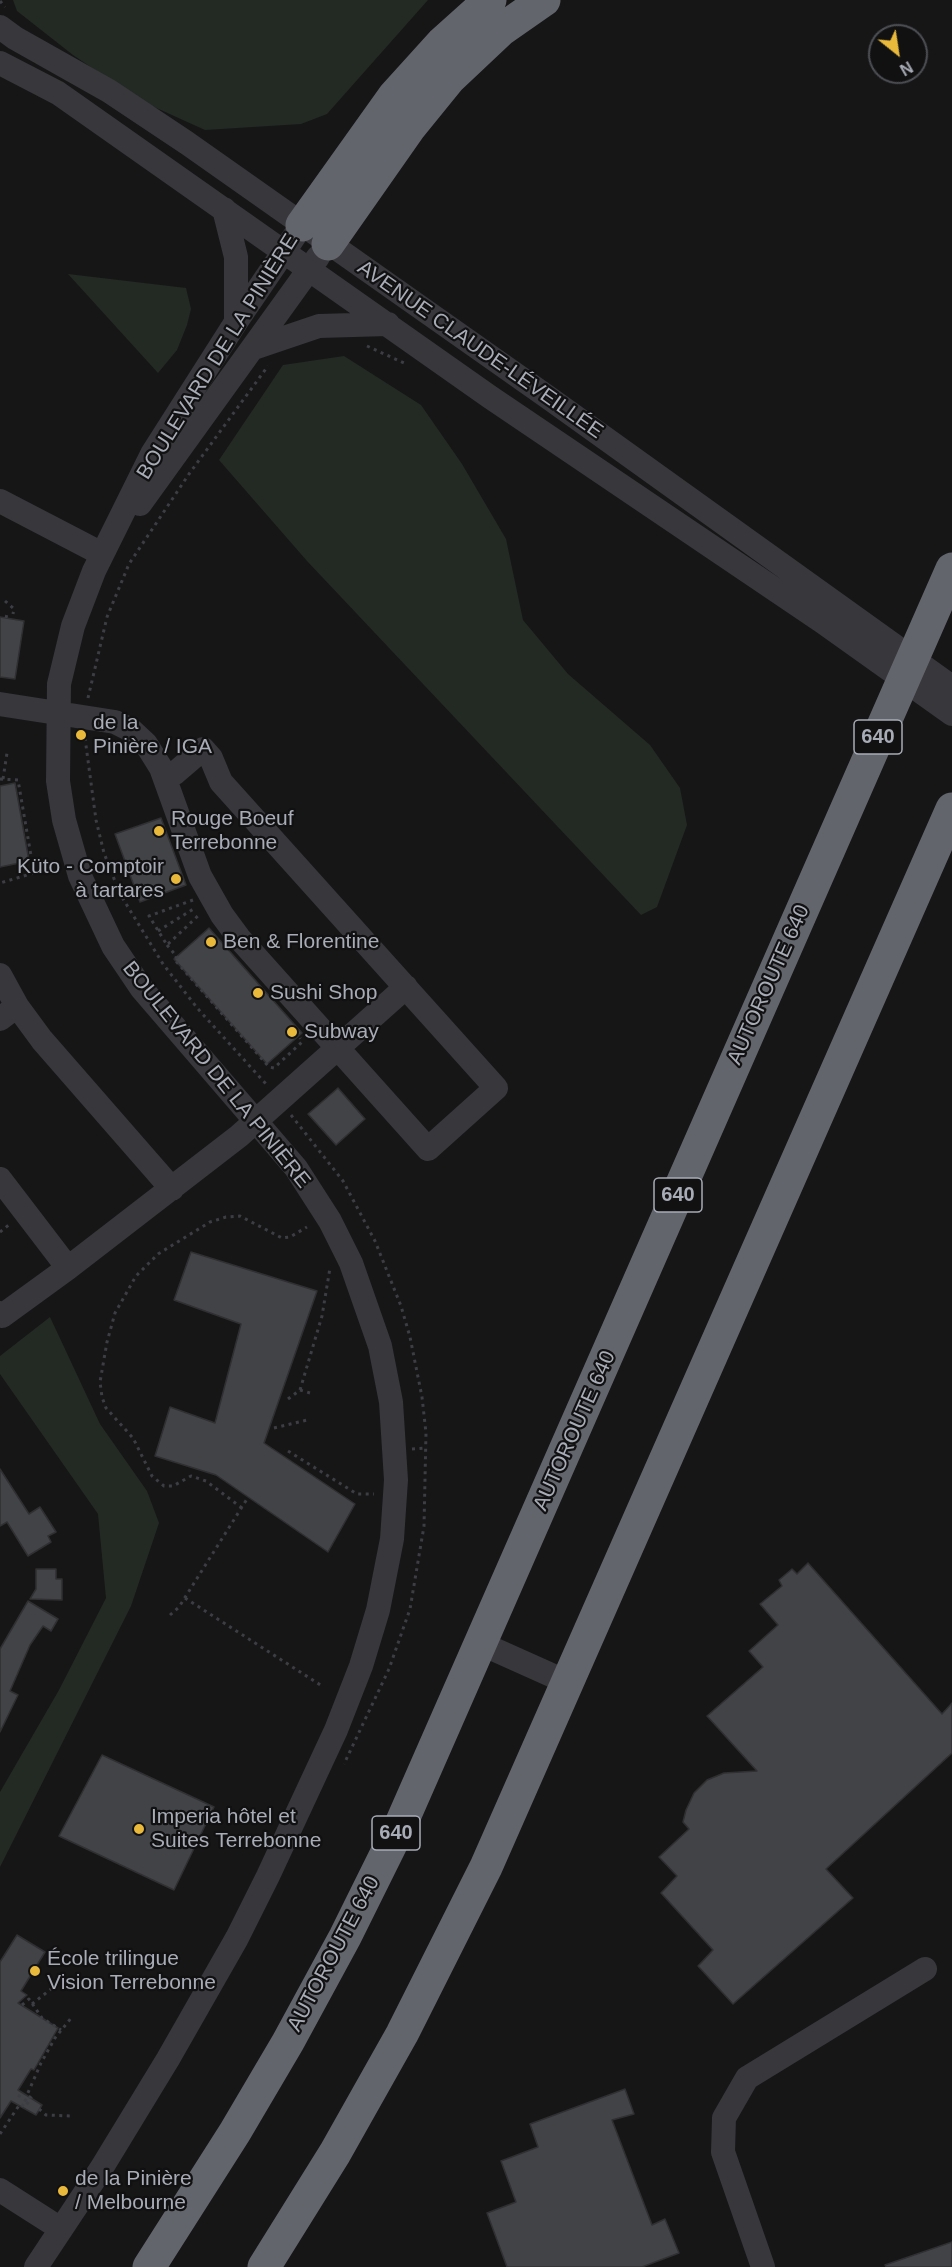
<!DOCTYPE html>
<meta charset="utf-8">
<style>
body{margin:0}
#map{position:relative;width:952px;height:2267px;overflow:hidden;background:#161617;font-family:Helvetica,sans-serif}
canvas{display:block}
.north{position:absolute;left:868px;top:24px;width:60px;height:60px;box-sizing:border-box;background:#111112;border:2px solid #4d4f54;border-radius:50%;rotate:150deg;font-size:16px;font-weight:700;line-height:24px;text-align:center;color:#a8acb7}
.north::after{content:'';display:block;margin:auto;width:21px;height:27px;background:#e9b93c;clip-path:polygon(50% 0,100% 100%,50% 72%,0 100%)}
</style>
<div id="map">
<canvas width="952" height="2267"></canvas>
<div class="north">N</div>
</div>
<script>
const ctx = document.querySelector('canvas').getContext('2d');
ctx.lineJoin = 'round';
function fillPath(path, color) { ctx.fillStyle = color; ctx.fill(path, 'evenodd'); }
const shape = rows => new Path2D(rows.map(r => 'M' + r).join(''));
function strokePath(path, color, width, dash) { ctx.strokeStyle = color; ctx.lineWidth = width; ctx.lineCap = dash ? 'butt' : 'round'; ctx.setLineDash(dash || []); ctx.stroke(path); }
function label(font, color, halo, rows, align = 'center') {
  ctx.font = font + ' Helvetica,sans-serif'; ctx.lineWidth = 4.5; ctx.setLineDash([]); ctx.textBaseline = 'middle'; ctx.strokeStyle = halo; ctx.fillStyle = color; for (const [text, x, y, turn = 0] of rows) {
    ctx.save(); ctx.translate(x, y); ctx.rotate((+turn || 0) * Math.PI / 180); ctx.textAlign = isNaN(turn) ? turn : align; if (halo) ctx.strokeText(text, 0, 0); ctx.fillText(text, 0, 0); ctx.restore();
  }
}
fillPath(shape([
 [13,0,428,0,327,114,301,124,205,130,141,101,73,55,17,11],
 [68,274,186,288,191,309,187,325,177,350,158,373],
 [344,356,421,405,462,464,506,539,523,620,568,674,650,745,680,788,687,825,657,907,641,915,307,561,219,460,283,365],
 [50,1317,100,1424,147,1491,159,1523,131,1606,0,1867,0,1792,59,1690,106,1598,98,1514,0,1374,0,1356]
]), '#222a23');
const building = shape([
 [0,617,24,621,15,679,0,677,0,617],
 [15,783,29,861,0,867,0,786,15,783],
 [161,818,186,885,140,902,115,834,161,818],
 [209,928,302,1033,267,1064,174,959,209,928],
 [338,1088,365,1119,336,1145,308,1114,338,1088],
 [191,1252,317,1291,264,1443,355,1504,328,1552,216,1475,155,1456,170,1407,215,1423,241,1324,174,1300,191,1252],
 [0,1469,29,1514,40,1507,56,1532,48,1536,51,1542,28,1556,7,1522,0,1526,0,1469],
 [808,1563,942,1714,952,1703,952,1753,826,1869,853,1898,733,2004,698,1966,713,1950,661,1893,677,1876,659,1857,689,1829,683,1822,686,1810,694,1793,707,1780,724,1773,757,1771,707,1716,763,1667,749,1651,778,1625,760,1604,782,1586,779,1580,792,1569,797,1574,808,1563],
 [36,1569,56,1569,56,1579,62,1579,62,1600,30,1599,36,1589,36,1569],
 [28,1601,58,1619,51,1631,43,1626,30,1645,10,1691,18,1695,0,1732,0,1649,28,1601],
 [102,1755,214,1807,174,1890,59,1836,102,1755],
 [17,1935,45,1952,21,1991,27,1995,18,2003,58,2028,34,2070,31,2069,18,2090,42,2105,36,2115,11,2101,0,2118,0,1962,17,1935],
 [625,2089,634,2114,612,2120,652,2225,665,2219,679,2253,642,2267,507,2267,487,2213,516,2202,501,2161,538,2147,530,2124,625,2089],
 [952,2242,952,2267,886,2267,885,2265,952,2242]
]);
fillPath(building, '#424347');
strokePath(building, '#303033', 1.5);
strokePath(shape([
 [0,1,5,7],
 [367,346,404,363],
 [5,601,14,609,13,614],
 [6,618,7,614],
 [88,698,107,617,129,564,189,474,268,366],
 [85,738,96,820,104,853,120,894,163,964,198,1009,266,1084],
 [0,779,18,780,34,873,0,883],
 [3,779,7,753],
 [193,900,149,916,167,945,200,914],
 [158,931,195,908],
 [167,945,177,957,174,959,269,1067,274,1068,302,1042,300,1038],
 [291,1115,343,1181,375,1241,401,1306,410,1337,422,1397,426,1433,424,1526,410,1609,389,1669,344,1764],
 [0,1232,10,1224],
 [300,1390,310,1393],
 [288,1399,300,1390,322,1316,330,1268],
 [274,1428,307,1420],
 [412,1449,427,1448],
 [288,1451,357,1494,374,1494],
 [242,1508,206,1481,191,1476,173,1486,164,1486,152,1476,133,1438,106,1408,102,1397,100,1382,107,1342,115,1313,136,1276,158,1254,210,1222,226,1217,240,1216,282,1238,290,1237,307,1227],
 [185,1598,322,1686],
 [170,1615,179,1607,247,1499],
 [32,2004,51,1989],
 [22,2005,29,1999,42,2018,61,2030],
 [18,2095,28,2102],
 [39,2109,46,2115,70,2116],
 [0,2134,20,2104,25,2107,31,2098,27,2095,41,2063,55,2038,72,2017]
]), '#3d3e43', 3, [3, 4.5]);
strokePath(shape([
 [0,27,15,38,109,91,187,143,549,398,952,687],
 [0,63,58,93,490,397,820,620,952,714],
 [224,209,236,257,236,322],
 [254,348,319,326,388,324],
 [0,501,102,554],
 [140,504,318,257],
 [0,704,115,722,131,730,146,744,161,768,200,876,222,915,239,938,428,1149,496,1088,221,782,211,758,203,749,175,773,165,778],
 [0,975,17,1006,42,1040,172,1189],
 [0,1019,17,1006],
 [0,1179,68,1268,239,1136,406,987],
 [0,1313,2,1316,68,1268],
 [482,1644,569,1683],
 [0,2190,61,2229],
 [36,2267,101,2169,168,2059,237,1938,268,1876,336,1730,361,1666,378,1610,392,1539,396,1480,391,1402,380,1346,351,1263,330,1221,296,1168,142,989,113,946,80,876,64,820,58,781,59,684,73,626,94,571,152,454,236,322,302,225],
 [763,2267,723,2152,724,2118,747,2078,925,1969]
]), '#37373c', 24);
strokePath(shape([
 [302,225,394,96,442,43,490,0],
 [328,244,410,127,449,79,501,30,544,0],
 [149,2267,235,2132,288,2042,345,1937,401,1824,952,569],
 [264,2267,335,2153,402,2034,486,1867,952,809]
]), '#63656d', 33);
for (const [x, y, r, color] of [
 [81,735,6,"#e9b93c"],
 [159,831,6,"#e9b93c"],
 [176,879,6,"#e9b93c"],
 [211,942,6,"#e9b93c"],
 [258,993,6,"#e9b93c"],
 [292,1032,6,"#e9b93c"],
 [139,1829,6,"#e9b93c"],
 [35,1971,6,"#e9b93c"],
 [63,2191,6,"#e9b93c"]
]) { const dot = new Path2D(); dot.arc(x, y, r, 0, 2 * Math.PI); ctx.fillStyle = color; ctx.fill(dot); strokePath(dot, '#111112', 2); }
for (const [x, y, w] of [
 [878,737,48],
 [678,1195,48],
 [396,1833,48]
]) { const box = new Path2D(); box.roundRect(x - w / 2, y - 17, w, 34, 4.5); ctx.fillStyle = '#111112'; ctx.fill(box); strokePath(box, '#a8acb7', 1.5); }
label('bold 20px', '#a8acb7', null, [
 ["640",878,737],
 ["640",678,1195],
 ["640",396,1833]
]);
label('21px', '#a8acb7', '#111112', [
 ["AVENUE CLAUDE-LÉVEILLÉE",480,350,35],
 ["BOULEVARD DE LA PINIÈRE",218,357,-58],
 ["AUTOROUTE 640",769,985,-66],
 ["BOULEVARD DE LA PINIÈRE",216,1075,51],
 ["AUTOROUTE 640",575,1431,-66],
 ["AUTOROUTE 640",334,1954,-62]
]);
label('21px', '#a8acb7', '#111112', [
 ["de la",93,723],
 ["Pinière / IGA",93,747],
 ["Rouge Boeuf",171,819],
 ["Terrebonne",171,843],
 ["Küto - Comptoir",164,867,"right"],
 ["à tartares",164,891,"right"],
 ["Ben & Florentine",223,942],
 ["Sushi Shop",270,993],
 ["Subway",304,1032],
 ["Imperia hôtel et",151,1817],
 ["Suites Terrebonne",151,1841],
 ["École trilingue",47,1959],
 ["Vision Terrebonne",47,1983],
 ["de la Pinière",75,2179],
 ["/ Melbourne",75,2203]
], 'left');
</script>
